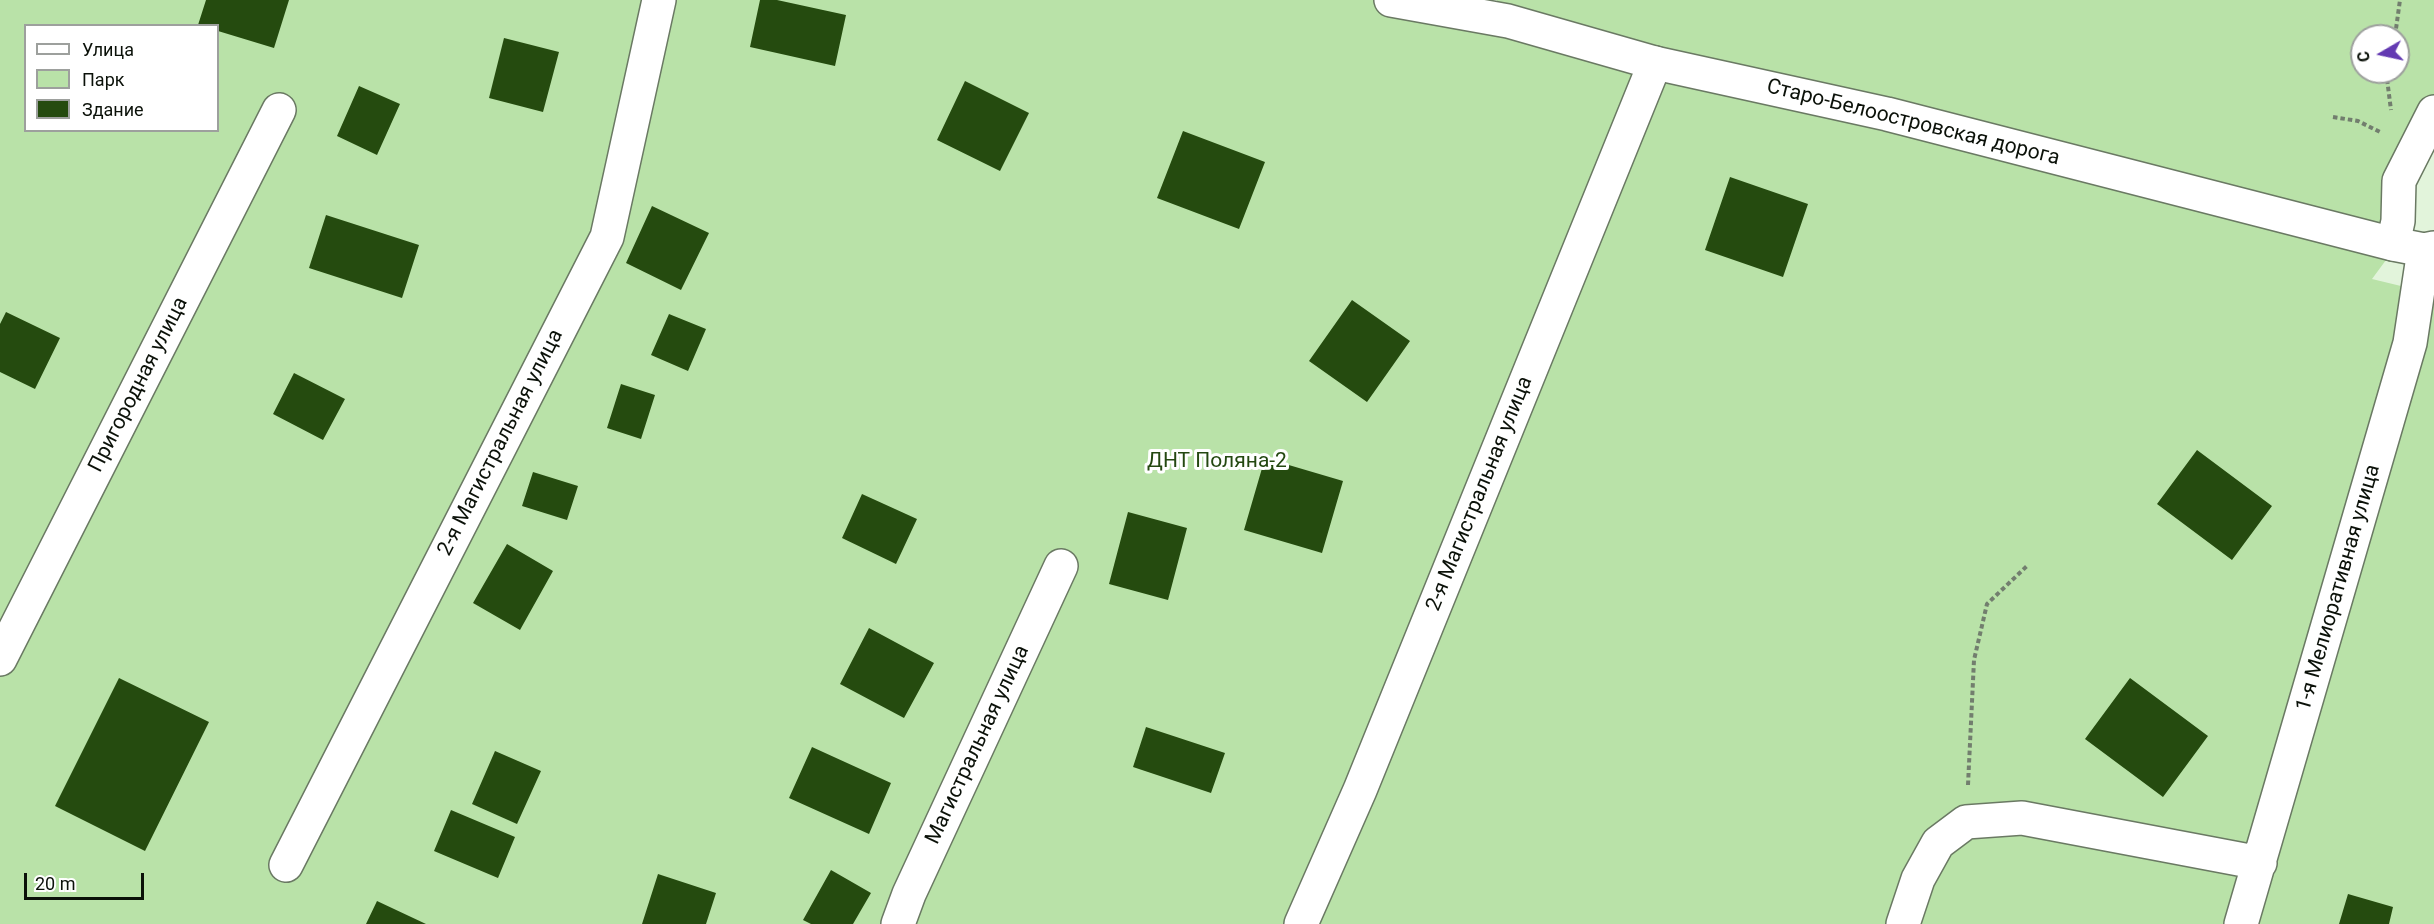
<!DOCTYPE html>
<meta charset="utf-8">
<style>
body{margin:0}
#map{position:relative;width:2434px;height:924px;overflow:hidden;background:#e2f4db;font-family:Roboto,sans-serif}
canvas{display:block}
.legend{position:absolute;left:24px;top:24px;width:195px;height:108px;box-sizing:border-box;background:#fff;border:2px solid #9da09d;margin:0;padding:8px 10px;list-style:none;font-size:18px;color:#0b1109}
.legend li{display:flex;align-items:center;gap:12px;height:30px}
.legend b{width:30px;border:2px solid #9da09d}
.north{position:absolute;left:2350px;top:24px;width:60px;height:60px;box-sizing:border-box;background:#fff;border:2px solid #9da09d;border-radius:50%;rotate:261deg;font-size:16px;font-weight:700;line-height:24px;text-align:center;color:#0b1109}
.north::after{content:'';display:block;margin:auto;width:21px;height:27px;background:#633ab2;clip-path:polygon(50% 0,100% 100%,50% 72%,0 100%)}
.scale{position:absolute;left:24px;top:873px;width:120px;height:27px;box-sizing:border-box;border:3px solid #0b1109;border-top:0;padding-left:8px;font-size:18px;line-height:21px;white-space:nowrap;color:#0b1109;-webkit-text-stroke:4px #fff;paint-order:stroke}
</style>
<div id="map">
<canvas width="2434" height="924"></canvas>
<ul class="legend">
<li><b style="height:8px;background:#fff"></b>Улица</li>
<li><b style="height:16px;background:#b9e2a8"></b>Парк</li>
<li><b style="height:16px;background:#254b0f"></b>Здание</li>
</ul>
<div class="north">С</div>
<div class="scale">20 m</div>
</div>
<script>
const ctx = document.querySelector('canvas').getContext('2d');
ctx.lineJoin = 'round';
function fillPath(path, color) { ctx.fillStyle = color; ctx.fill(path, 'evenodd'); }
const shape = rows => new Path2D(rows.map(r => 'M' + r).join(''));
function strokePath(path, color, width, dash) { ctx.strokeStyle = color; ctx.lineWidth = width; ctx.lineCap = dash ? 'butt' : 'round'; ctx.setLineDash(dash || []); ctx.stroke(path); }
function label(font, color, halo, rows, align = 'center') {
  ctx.font = font + ' Roboto,sans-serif'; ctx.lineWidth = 6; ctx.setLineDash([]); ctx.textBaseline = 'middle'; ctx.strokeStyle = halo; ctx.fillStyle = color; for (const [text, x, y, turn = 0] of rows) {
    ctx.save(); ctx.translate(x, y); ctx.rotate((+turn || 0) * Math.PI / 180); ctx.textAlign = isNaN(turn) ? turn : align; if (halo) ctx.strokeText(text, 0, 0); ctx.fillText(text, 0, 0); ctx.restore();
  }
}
fillPath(shape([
 [0,0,1391,0,1495,7,1497,0,2434,0,2434,111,2386,260,2372,279,2434,294,2434,924,0,924],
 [26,26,218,26,218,130,26,130],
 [2362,36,2398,36,2398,72,2362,72]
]), '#b9e2a8');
fillPath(shape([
 [206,0,289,0,274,48,218,31,218,26,198,25],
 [760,0,777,0,846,15,835,66,750,47],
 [504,38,559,52,543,112,489,98],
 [965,81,1029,113,1000,171,937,140],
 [359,86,400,104,377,155,337,136],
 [1183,131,1265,162,1239,229,1157,198],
 [1730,177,1808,204,1783,277,1705,250],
 [652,206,709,233,681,290,626,263],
 [326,215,419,245,402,298,309,268],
 [1352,300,1410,341,1367,402,1309,361],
 [6,312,60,338,35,389,0,372,0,324],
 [669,314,706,329,688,371,651,355],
 [294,373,345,399,323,440,273,414],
 [621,384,655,395,641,439,607,428],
 [2197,450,2272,506,2232,560,2157,504],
 [1265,458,1343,481,1322,553,1244,530],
 [533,472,578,486,567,520,522,506],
 [862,494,917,519,896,564,842,538],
 [1128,512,1187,528,1168,600,1109,584],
 [507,544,553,571,520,630,473,603],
 [869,628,934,663,904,718,840,684],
 [119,678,209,722,145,851,55,806],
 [2130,678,2208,736,2163,797,2085,739],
 [1146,727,1225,753,1211,793,1133,767],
 [812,747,891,783,869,834,789,798],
 [495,751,541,771,517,824,472,804],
 [451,810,515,837,498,878,434,851],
 [831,870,871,893,853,924,811,924,803,920],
 [658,874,716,893,706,924,642,924],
 [2348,894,2393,907,2389,924,2339,924],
 [377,901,426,924,366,924]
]), '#254b0f');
const minor = shape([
 [2393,244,2398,221,2399,181,2434,112],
 [0,659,279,110],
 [286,865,607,237,659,0],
 [898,924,909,894,1061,566],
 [1301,924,1360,790,1655,63],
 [1903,924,1918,879,1938,843,1966,822,2022,818,2260,863],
 [2241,924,2410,343,2424,250]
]);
const tertiary = shape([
 [1391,0,1508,21,1655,63,1887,114,2393,244,2424,250,2434,248]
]);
strokePath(minor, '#6a7963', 36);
strokePath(tertiary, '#6a7963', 36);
strokePath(shape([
 [2395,36,2400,0],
 [2388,72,2387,79,2391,110],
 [2333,117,2358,121,2382,133],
 [1968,785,1974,660,1987,604,2028,565]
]), '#727e6e', 4, [4.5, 3]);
strokePath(minor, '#fff', 33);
strokePath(tertiary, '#fff', 33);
label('21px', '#0b1109', '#fff', [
 ["Старо-Белоостровская дорога",1913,123,14],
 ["Пригородная улица",139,385,-63],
 ["2-я Магистральная улица",501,443,-63],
 ["2-я Магистральная улица",1480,494,-68],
 ["1-я Мелиоративная улица",2339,588,-74],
 ["Магистральная улица",978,745,-65]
]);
label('21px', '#244811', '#fff', [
 ["ДНТ Поляна-2",1217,462]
]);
</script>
